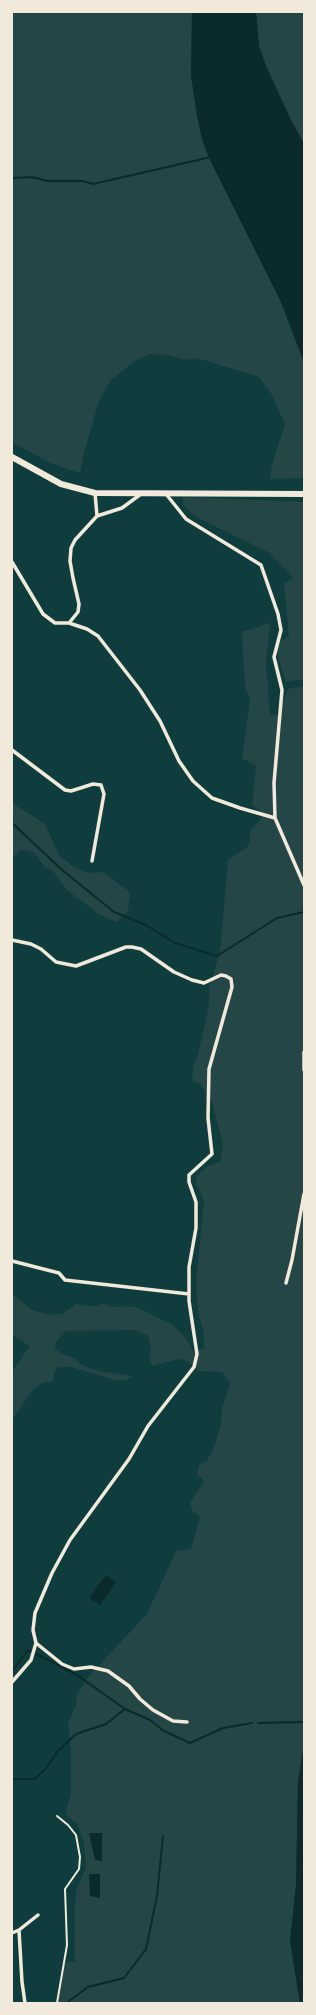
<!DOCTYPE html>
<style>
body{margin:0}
#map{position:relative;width:316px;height:2015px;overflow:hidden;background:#0f3d3e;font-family:"Open Sans",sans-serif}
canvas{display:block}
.frame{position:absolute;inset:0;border:13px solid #f1e9da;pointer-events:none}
</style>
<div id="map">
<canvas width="316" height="2015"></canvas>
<div class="frame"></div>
</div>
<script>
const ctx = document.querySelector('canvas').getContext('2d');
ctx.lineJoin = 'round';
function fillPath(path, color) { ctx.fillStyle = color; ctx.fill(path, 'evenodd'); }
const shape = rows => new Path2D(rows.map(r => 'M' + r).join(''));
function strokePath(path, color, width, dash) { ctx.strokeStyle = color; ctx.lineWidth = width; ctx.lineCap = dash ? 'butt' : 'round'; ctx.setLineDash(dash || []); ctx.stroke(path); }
fillPath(shape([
 [15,12,192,12,191,75,197,116,202,139,209,158,281,302,304,362,304,478,270,479,272,465,285,424,272,395,259,377,197,358,187,360,167,355,150,354,133,362,111,380,99,401,84,453,80,473,50,463,12,442,12,17],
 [256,12,304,12,304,144,290,118,266,66,259,46],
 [183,497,304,502,304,679,286,682,278,659,278,643,289,636,284,584,293,577,268,552,196,517,183,505],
 [270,623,266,661,270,715,278,715,288,689,304,686,304,1744,298,1782,296,1886,290,1941,300,2003,58,2003,63,1968,66,1962,75,1962,75,1909,76,1891,86,1868,84,1843,77,1824,65,1814,71,1794,71,1754,68,1723,76,1705,77,1694,89,1676,147,1614,176,1551,191,1549,200,1517,192,1510,190,1503,204,1481,197,1474,199,1465,207,1461,215,1445,221,1423,222,1408,230,1383,222,1372,200,1371,187,1361,178,1359,152,1366,149,1358,151,1347,148,1336,136,1330,66,1331,56,1342,55,1349,64,1355,72,1357,84,1366,92,1369,104,1372,132,1376,125,1381,115,1380,71,1367,59,1367,54,1372,53,1381,42,1383,32,1391,12,1420,12,1372,30,1346,12,1335,12,1294,32,1310,49,1315,62,1314,76,1304,88,1306,98,1306,102,1303,111,1307,134,1306,173,1325,187,1340,193,1351,205,1348,203,1329,198,1313,196,1282,204,1201,197,1186,196,1176,208,1166,220,1162,223,1145,212,1102,206,1098,205,1091,200,1084,192,1080,193,1067,197,1059,209,1006,209,988,220,952,228,860,247,847,250,841,250,834,253,827,261,819,261,812,252,805,256,766,242,758,250,700,245,687,242,632],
 [12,803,45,824,59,855,74,867,88,873,103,872,130,892,128,912,116,922,100,915,67,890,53,871,46,868,33,852,21,849,16,855,12,855]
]), '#244646');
fillPath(shape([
 [192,12,256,12,259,46,266,66,290,118,304,144,304,362,281,302,209,158,202,139,197,116,191,75],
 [106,1575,116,1583,100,1605,89,1598],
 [304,1744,304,2003,300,2003,290,1941,296,1886,298,1782],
 [89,1833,102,1833,102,1861,95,1860],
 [89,1874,100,1874,100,1898,90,1896]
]), '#0a2a2b');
strokePath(shape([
 [12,178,32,177,47,181,83,181,93,184,211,157],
 [12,823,61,869,114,912,146,925,175,943,217,956,277,918,304,912],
 [12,1671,28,1650,77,1675,125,1709,150,1720,164,1731,190,1743,223,1728,252,1723],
 [258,1723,304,1722],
 [12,1779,35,1779,46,1768,57,1752,76,1734,106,1724,125,1709],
 [69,2001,88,1987,124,1978,146,1949,157,1896,163,1836]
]), '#0a2a2b', 2);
strokePath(shape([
 [57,2003,67,1945,65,1889,79,1869,80,1857,76,1835,68,1825,57,1816]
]), '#f1e9da', 2);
strokePath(shape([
 [166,494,186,519,261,565,278,614,281,630,274,657,282,690,274,783,275,818,304,885],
 [97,516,122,508,141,494],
 [12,562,43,614,55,623,69,623,87,629,98,636,140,690,160,721,179,761,193,781,212,798,240,808,275,818],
 [69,623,78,612,79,604,73,578,70,561,71,548,75,540,97,516,95,493],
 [12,750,65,790,71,791,93,784,101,785,104,794,92,861],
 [12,940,31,944,41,949,56,962,76,966,126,947,132,947,141,949,174,972,192,980,204,983,221,975,226,976,231,979,232,987,209,1069,208,1118,212,1154,189,1175,189,1182,196,1202,196,1228,189,1267,189,1301,197,1354,194,1367,148,1426,129,1459,70,1540,52,1573,35,1613,33,1630,36,1643,31,1660,12,1682],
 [304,1052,304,1070],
 [12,1261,59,1273,65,1280,189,1294],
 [286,1283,292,1260,304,1194],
 [36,1643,62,1664,74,1669,91,1667,108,1671,129,1686,140,1699,153,1710,173,1721,187,1722],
 [19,1930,38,1915],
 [12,1933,19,1930,22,1982,25,2003]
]), '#f1e9da', 3.5);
strokePath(shape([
 [12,457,61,484,95,493,304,494]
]), '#f1e9da', 6);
</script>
